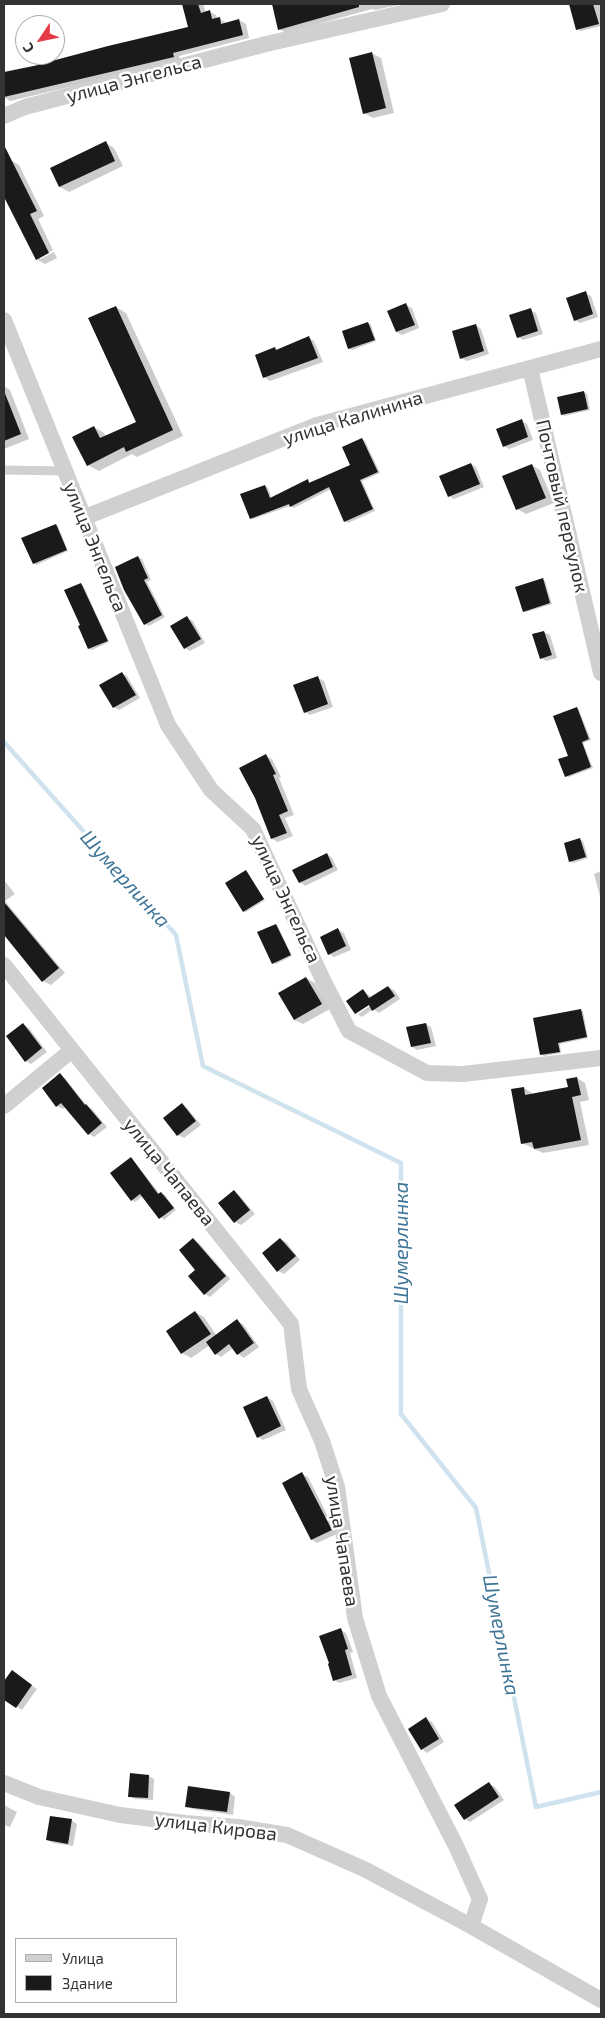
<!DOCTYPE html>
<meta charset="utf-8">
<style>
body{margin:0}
#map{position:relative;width:605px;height:2018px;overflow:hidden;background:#fff;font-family:"Exo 2",sans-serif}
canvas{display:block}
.frame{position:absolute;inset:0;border:5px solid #333;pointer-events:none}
.legend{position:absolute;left:15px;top:1938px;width:162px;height:65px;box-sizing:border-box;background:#fff;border:1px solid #adadad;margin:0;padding:6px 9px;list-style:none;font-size:15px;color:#333}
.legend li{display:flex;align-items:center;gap:10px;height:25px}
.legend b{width:25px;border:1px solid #adadad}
.north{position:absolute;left:15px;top:15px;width:50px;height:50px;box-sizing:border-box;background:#fff;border:1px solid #adadad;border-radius:50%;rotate:236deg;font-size:14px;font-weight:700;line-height:20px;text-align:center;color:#333}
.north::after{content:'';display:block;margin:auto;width:18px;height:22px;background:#e63946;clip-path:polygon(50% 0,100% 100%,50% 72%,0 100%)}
</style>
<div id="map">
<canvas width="605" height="2018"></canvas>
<div class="frame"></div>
<ul class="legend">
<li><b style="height:6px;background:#d0d0d0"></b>Улица</li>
<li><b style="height:14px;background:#1a1a1a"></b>Здание</li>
</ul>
<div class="north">С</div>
</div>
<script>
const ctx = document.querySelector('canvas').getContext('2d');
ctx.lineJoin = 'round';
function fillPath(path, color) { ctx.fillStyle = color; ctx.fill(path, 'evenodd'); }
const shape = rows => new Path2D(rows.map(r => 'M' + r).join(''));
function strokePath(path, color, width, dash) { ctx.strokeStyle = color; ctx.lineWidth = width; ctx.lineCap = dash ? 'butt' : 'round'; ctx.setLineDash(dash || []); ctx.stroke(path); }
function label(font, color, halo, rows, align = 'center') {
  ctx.font = font + ' "Exo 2",sans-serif'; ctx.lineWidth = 5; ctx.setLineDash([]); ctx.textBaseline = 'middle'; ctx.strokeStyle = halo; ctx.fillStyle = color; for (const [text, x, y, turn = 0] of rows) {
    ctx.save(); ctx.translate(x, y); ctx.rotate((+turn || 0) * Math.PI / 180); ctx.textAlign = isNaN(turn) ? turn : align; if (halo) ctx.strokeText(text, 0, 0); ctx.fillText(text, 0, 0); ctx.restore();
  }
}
fillPath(shape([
 [183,4,203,4,206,13,210,12,216,15,217,19,219,18,227,24,239,20,246,24,249,38,179,56,180,61,10,101,4,97,4,74,50,64,189,28],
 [273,4,399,4,399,5,375,10,372,9,286,33,279,29],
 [570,4,601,4,601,26,581,31,577,29],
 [372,53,381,58,394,113,373,118,364,113],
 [106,143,114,148,123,166,69,192,60,187,52,169],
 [11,160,19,165,44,216,38,219,53,250,40,257,40,259,54,252,57,258,45,264,36,259,4,194,4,164],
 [585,293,591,296,598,317,580,323,575,320],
 [406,305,412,308,419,328,402,335,397,332],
 [116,307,126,313,183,436,137,457,132,454,99,471,88,465,94,427,104,433,106,437,138,422],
 [530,310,536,313,543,334,523,340,518,337],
 [368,323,371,325,376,341,352,350,349,349,344,332],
 [476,325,481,329,489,354,467,361,461,358],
 [309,338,314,341,323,362,270,381,264,377,256,355,274,348,278,350],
 [4,386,10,390,29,439,4,449],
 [584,392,587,394,590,410,564,416,562,415],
 [522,421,527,424,533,440,509,449,504,446],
 [362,439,365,441,380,473,362,481,375,511,348,523,345,521,331,489,294,508,290,506,253,519,251,518,265,486,268,488,272,499,308,481,310,482,351,466],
 [471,464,476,467,484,487,454,499,449,496],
 [532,465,540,470,554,503,526,514,517,509],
 [56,525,58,526,68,551,36,565,34,563],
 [138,557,142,559,151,580,147,582,165,617,149,626,145,624],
 [543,579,545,581,552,604,526,612,524,611],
 [81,584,83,585,109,642,92,650,89,649,79,626,82,625],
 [187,618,193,621,205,643,190,651,185,648],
 [544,632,550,635,557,658,546,661,541,658],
 [122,673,127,676,140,698,119,710,114,707],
 [318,678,324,681,333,707,310,715,305,712],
 [577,708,579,710,591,740,583,743,593,768,569,777,566,776],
 [266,756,272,759,281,777,279,778,294,815,285,818,293,836,278,842,272,839],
 [580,840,583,841,588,858,573,863,570,861],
 [327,854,332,858,338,870,305,886,300,882],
 [601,871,601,900,594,874],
 [246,872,265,900,246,912,244,911],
 [4,880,15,894,5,901,65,973,51,985,43,981,4,933],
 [276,925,278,927,292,956,276,964,273,963],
 [338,930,344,933,351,950,334,957,329,954],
 [306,978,315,983,330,1009,303,1024,294,1020],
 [388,987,394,990,400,999,379,1013,373,1009,362,1017,358,1014,374,1003,373,1001,357,1012,357,1014,348,1001,364,991,372,998],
 [580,1010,583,1011,588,1038,560,1044,561,1053,544,1056,542,1054],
 [426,1024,431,1027,436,1046,417,1050,412,1047],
 [23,1025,29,1028,47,1052,31,1064,26,1061],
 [60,1075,65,1078,87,1106,92,1109,107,1127,94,1137,89,1134,66,1107,63,1109,57,1106],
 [577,1078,585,1083,589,1100,580,1102,589,1145,543,1153,522,1143,524,1088,532,1093,533,1095,569,1088],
 [182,1105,187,1108,201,1125,184,1138,178,1135],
 [132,1159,160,1194,161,1193,165,1195,176,1210,164,1220,143,1196,135,1202,132,1200],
 [234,1192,239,1195,255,1214,241,1225,235,1222,220,1203],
 [280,1239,286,1242,300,1260,284,1274,278,1271],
 [193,1240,199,1243,230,1279,210,1297,205,1294,197,1270],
 [195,1312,204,1317,217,1336,237,1321,243,1324,259,1347,244,1358,238,1354,233,1348,221,1357,216,1354,210,1345,191,1358,182,1353],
 [267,1397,273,1401,286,1430,263,1440,258,1437],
 [302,1474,308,1477,337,1534,317,1543,312,1540],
 [341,1630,346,1633,353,1652,350,1653,357,1678,339,1683,334,1680],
 [12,1672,37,1689,22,1710,4,1698,4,1683],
 [426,1719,432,1722,444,1742,427,1753,422,1749,409,1729],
 [149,1776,154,1779,153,1800,135,1799,130,1796],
 [489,1784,495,1787,504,1800,470,1822,465,1819],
 [230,1793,235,1797,233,1815,192,1809,187,1806],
 [4,1805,17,1812,10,1827,4,1825],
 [71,1820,77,1824,73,1846,53,1843,47,1840]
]), '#0003');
strokePath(shape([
 [4,742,176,935,203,1066,401,1163,401,1414,476,1508,536,1807,601,1792]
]), '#cfe2ee', 4.5);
fillPath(shape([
 [182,4,198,4,201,13,210,10,212,19,220,17,221,24,239,19,243,35,173,53,174,57,4,97,4,72,48,63,48,62,108,46,188,27],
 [272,4,359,4,359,7,278,30],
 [569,4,593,4,599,24,576,30],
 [372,52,386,108,363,114,349,58],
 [106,141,115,161,59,187,50,168],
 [4,145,37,211,30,214,49,253,36,260,4,197],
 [586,291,593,314,574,321,566,298],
 [406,303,415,325,396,332,387,311],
 [116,306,173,430,126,452,124,447,87,466,72,437,94,426,100,438,136,422,88,318],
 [531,308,538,331,517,338,509,315],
 [368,322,375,340,348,349,342,331],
 [476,324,484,351,460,359,452,331],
 [309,336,318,358,263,378,255,355,275,347,276,350],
 [4,391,21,434,4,441],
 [584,391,588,409,561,415,557,397],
 [522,419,528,437,503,447,496,429],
 [362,438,378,472,360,480,373,509,344,522,329,487,290,507,289,504,250,519,240,494,265,485,270,498,308,479,309,483,350,465,342,447],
 [471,463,480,484,448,497,439,476],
 [532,464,546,498,516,510,502,476],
 [56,524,67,550,33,564,21,538],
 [138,556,148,578,144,580,162,615,144,625,124,590,115,567],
 [543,578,550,603,523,612,515,587],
 [81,583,108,641,88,649,78,626,80,625,64,590],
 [187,616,201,639,184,649,170,626],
 [544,631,552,655,540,659,532,634],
 [122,672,136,695,113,708,99,685],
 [318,676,328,704,304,713,293,685],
 [577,707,589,739,582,742,591,767,565,777,558,759,568,756,553,716],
 [266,754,276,774,273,775,288,811,279,815,287,833,271,839,255,798,239,768],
 [580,838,586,857,569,862,564,843],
 [327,853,333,867,299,883,292,870],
 [246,870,264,899,243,912,225,883],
 [4,902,59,968,42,982,4,935],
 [276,924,291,955,272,964,257,932],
 [338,928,346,946,328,955,320,937],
 [306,977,322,1004,294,1020,278,993],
 [388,986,395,996,372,1011,369,1005,355,1014,346,1001,363,989,369,998],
 [581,1009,587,1037,558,1043,560,1052,540,1055,533,1018],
 [23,1023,42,1048,25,1062,6,1036],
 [426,1023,431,1043,411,1047,406,1027],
 [60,1073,85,1105,86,1104,102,1123,88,1135,61,1103,56,1107,42,1088],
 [577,1077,581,1095,572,1097,581,1140,534,1149,532,1142,521,1144,511,1089,524,1087,525,1095,568,1087,566,1079],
 [182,1103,196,1121,177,1136,163,1118],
 [131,1157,158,1194,161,1192,174,1208,159,1219,140,1194,131,1201,110,1173],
 [234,1190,250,1210,234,1223,218,1203],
 [193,1238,226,1276,204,1295,188,1276,195,1270,179,1250],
 [280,1238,296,1256,277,1272,262,1253],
 [195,1311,211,1334,181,1354,166,1331],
 [237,1319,254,1343,237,1355,229,1344,215,1355,206,1342],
 [267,1396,281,1426,257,1438,243,1407],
 [302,1472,332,1530,311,1540,282,1483],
 [341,1628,348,1649,345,1650,352,1675,333,1681,328,1664,329,1663,319,1636],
 [12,1670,32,1685,16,1708,4,1700,4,1681],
 [426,1717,439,1739,421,1750,408,1729],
 [130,1773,149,1775,148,1798,128,1797],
 [489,1782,499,1797,464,1820,454,1805],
 [188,1786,230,1792,227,1812,185,1807],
 [50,1816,72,1819,68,1844,46,1840]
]), '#1a1a1a');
strokePath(shape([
 [4,470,64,471]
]), '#d0d0d0', 9);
strokePath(shape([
 [4,116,25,107,266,44,442,4],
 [4,320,168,725,211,790,253,829,323,980,349,1031,427,1073,463,1074,601,1058],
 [530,368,601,673],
 [83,518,317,425,601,349],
 [4,965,291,1324,299,1389,322,1441,337,1487,355,1618,379,1696,456,1846,480,1899,471,1926],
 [4,1106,72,1050],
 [4,1783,39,1797,120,1815,185,1823,238,1827,287,1835,364,1869,471,1926,601,2000]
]), '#d0d0d0', 16);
label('19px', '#333', '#fff', [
 ["улица Энгельса",134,79,-15],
 ["улица Калинина",353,418,-17],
 ["Почтовый переулок",562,506,77],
 ["улица Энгельса",95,547,68],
 ["улица Энгельса",286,899,65],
 ["улица Чапаева",169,1172,51],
 ["улица Чапаева",342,1541,81],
 ["улица Кирова",216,1827,7]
]);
label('italic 20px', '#3f7597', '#fff', [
 ["Шумерлинка",125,879,48],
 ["Шумерлинка",401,1243,-90],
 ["Шумерлинка",501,1635,79]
]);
</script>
